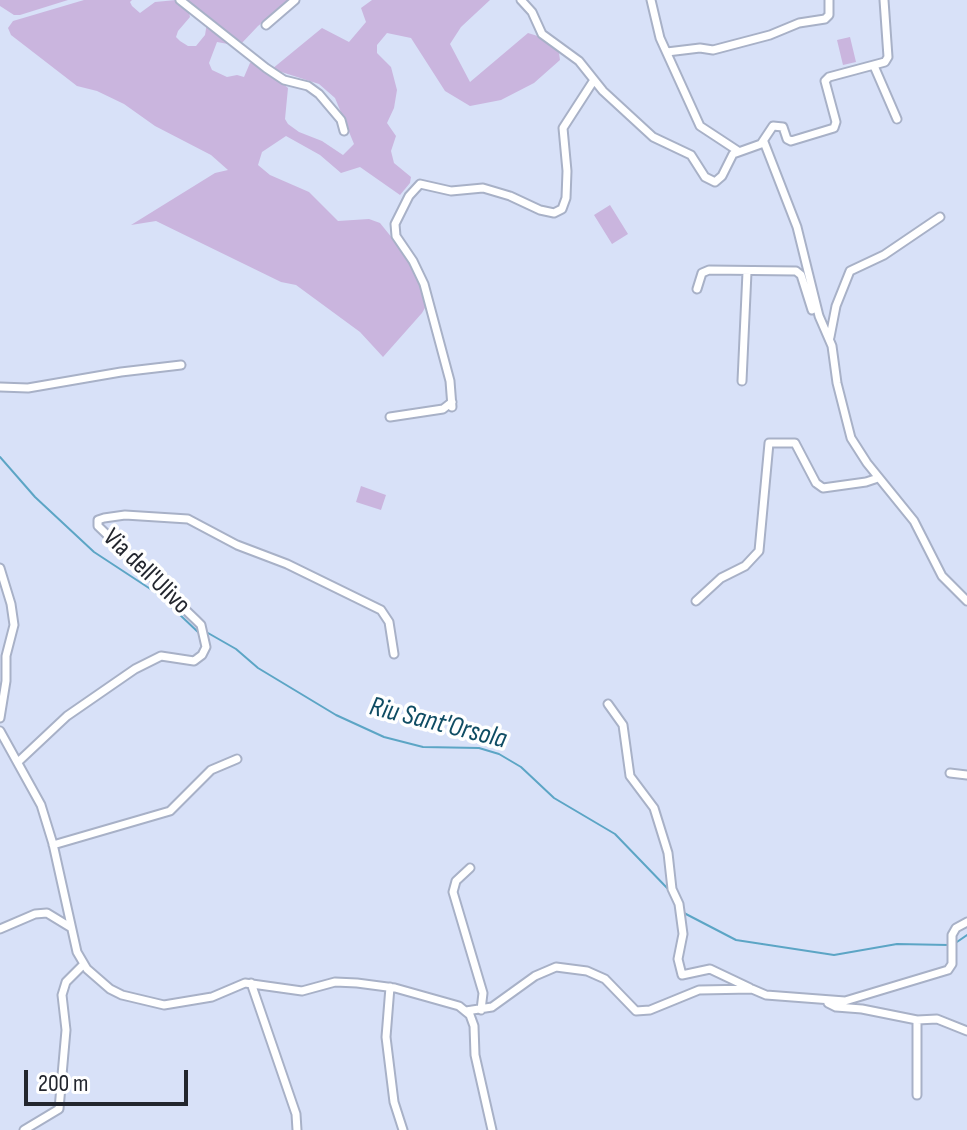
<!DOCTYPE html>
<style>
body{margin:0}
#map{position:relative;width:967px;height:1130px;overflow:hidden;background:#d8e1f8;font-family:"Sofia Sans Condensed",sans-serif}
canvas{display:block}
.scale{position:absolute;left:24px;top:1070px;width:164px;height:36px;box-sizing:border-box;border:4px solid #23262e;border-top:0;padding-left:10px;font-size:24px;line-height:28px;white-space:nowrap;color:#23262e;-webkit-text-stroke:6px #fff;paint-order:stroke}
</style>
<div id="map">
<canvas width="967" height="1130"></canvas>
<div class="scale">200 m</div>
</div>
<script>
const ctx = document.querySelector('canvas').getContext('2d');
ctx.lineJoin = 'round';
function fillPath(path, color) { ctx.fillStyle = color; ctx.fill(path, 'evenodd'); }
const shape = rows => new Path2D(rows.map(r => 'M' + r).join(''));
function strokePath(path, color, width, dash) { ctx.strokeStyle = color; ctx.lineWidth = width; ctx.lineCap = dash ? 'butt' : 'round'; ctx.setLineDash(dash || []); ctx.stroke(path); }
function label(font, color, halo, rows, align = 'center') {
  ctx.font = font + ' "Sofia Sans Condensed",sans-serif'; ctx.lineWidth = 7; ctx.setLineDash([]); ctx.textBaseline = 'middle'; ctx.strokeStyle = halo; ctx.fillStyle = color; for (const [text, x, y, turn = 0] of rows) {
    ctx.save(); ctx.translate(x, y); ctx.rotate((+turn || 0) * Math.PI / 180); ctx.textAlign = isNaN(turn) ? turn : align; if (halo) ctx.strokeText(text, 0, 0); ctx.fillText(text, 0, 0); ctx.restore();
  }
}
fillPath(shape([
 [0,0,68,0,20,15,14,15,0,6],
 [84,0,132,0,130,2,132,6,140,13,155,2,176,0,188,8,190,17,178,31,176,37,180,41,188,46,196,46,205,35,207,23,231,41,228,44,217,42,209,63,212,70,227,77,237,75,244,77,250,63,257,62,288,88,285,119,288,124,299,132,322,141,343,155,354,144,335,98,319,84,272,69,322,28,349,42,366,22,361,8,372,0,490,0,461,27,450,44,470,82,528,33,547,39,559,53,560,60,534,83,501,100,470,106,445,91,411,38,387,33,377,45,377,53,391,67,397,90,394,108,387,123,396,136,391,151,394,163,411,177,410,183,400,195,360,167,341,173,320,155,286,136,262,152,258,165,270,175,309,192,338,221,369,219,380,223,418,270,429,301,422,313,383,357,360,332,296,285,281,282,156,221,131,225,215,173,228,170,211,155,155,126,124,104,97,91,77,86,11,35,8,28,13,21],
 [182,0,290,0,258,26,240,45],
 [850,37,856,62,843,65,837,40],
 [610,205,628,234,612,244,594,215],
 [361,486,386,495,381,510,356,502]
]), '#cab5de');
strokePath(shape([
 [0,457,35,497,94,552,158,594,199,633],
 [208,633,236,649,258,668,336,715,384,737,423,747,479,748,499,754,521,767,554,798,615,834,669,890],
 [684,913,736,940,834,955,897,944,948,945],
 [954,944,967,935]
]), '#5ca5c5', 2);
const street = shape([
 [180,0,266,68,284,80,308,86,319,94,341,120,344,131],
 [521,0,532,12,542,34,579,61,603,91,653,137,691,155,705,177,715,182,722,176,733,154,761,144,773,126,783,127,787,139,791,141,834,128,836,122,825,81,829,77,885,62,888,57,884,0],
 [651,0,660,38,700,126,738,151],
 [266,25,295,0],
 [667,52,700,48,713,50,770,35,799,23,825,19,829,15,829,0],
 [874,66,897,119],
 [764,142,797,227,819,316,832,346,837,383,851,438,867,463,914,521,942,576,967,601],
 [697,289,702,273,709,270,796,271,801,275,812,310],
 [830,337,836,306,850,271,884,255,940,217],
 [742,381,747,272],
 [0,387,28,388,121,372,181,365],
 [452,407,450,381,424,284,413,261,396,236,395,224,409,196,420,184,451,191,483,188,510,196,540,210,554,213,562,209,566,198,567,171,563,128,594,80],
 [390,417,443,409,452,402],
 [0,568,11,604,14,625,6,656,6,681,0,718],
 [696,601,721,578,745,566,759,551,769,443,795,443,816,483,823,488,866,482,878,478],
 [608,704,623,725,630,776,654,808,668,853,672,889,679,904,683,934,678,959,682,975,710,969,750,988],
 [0,731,41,805,53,844,77,952,87,969,110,989,122,995,164,1005,212,997,245,983,302,991,335,982,357,983,395,988,459,1006,470,1015,474,1026,475,1055,492,1130],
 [18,762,67,716,135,669,161,656,194,661,202,655,206,647,201,625,196,620,98,526,98,520,104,518,125,515,188,519,237,545,287,564,381,610,389,622,394,654],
 [950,773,967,775],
 [53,845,170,811,211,770,237,759],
 [470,868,456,881,453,892,483,993,481,1010],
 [0,929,35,914,47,913,70,927],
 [251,983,296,1114,297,1130],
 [390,987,386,1037,394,1102,403,1130],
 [828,1003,836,1007,862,1009,917,1020,917,1095],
 [466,1011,492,1007,535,976,556,967,587,971,605,979,636,1011,650,1010,699,990,752,989,766,995,845,1001,948,970,952,964,952,935,956,928,967,922],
 [917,1020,937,1019,967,1031],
 [24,1130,59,1109,66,1030,62,995,66,982,84,964]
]);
strokePath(street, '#a8b1c7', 11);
strokePath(street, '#fff', 7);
label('26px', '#23262e', '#fff', [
 ["Via dell'Ulivo",146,572,44]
]);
label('italic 28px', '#0f4c63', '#fff', [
 ["Riu Sant'Orsola",438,724,14]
]);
</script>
